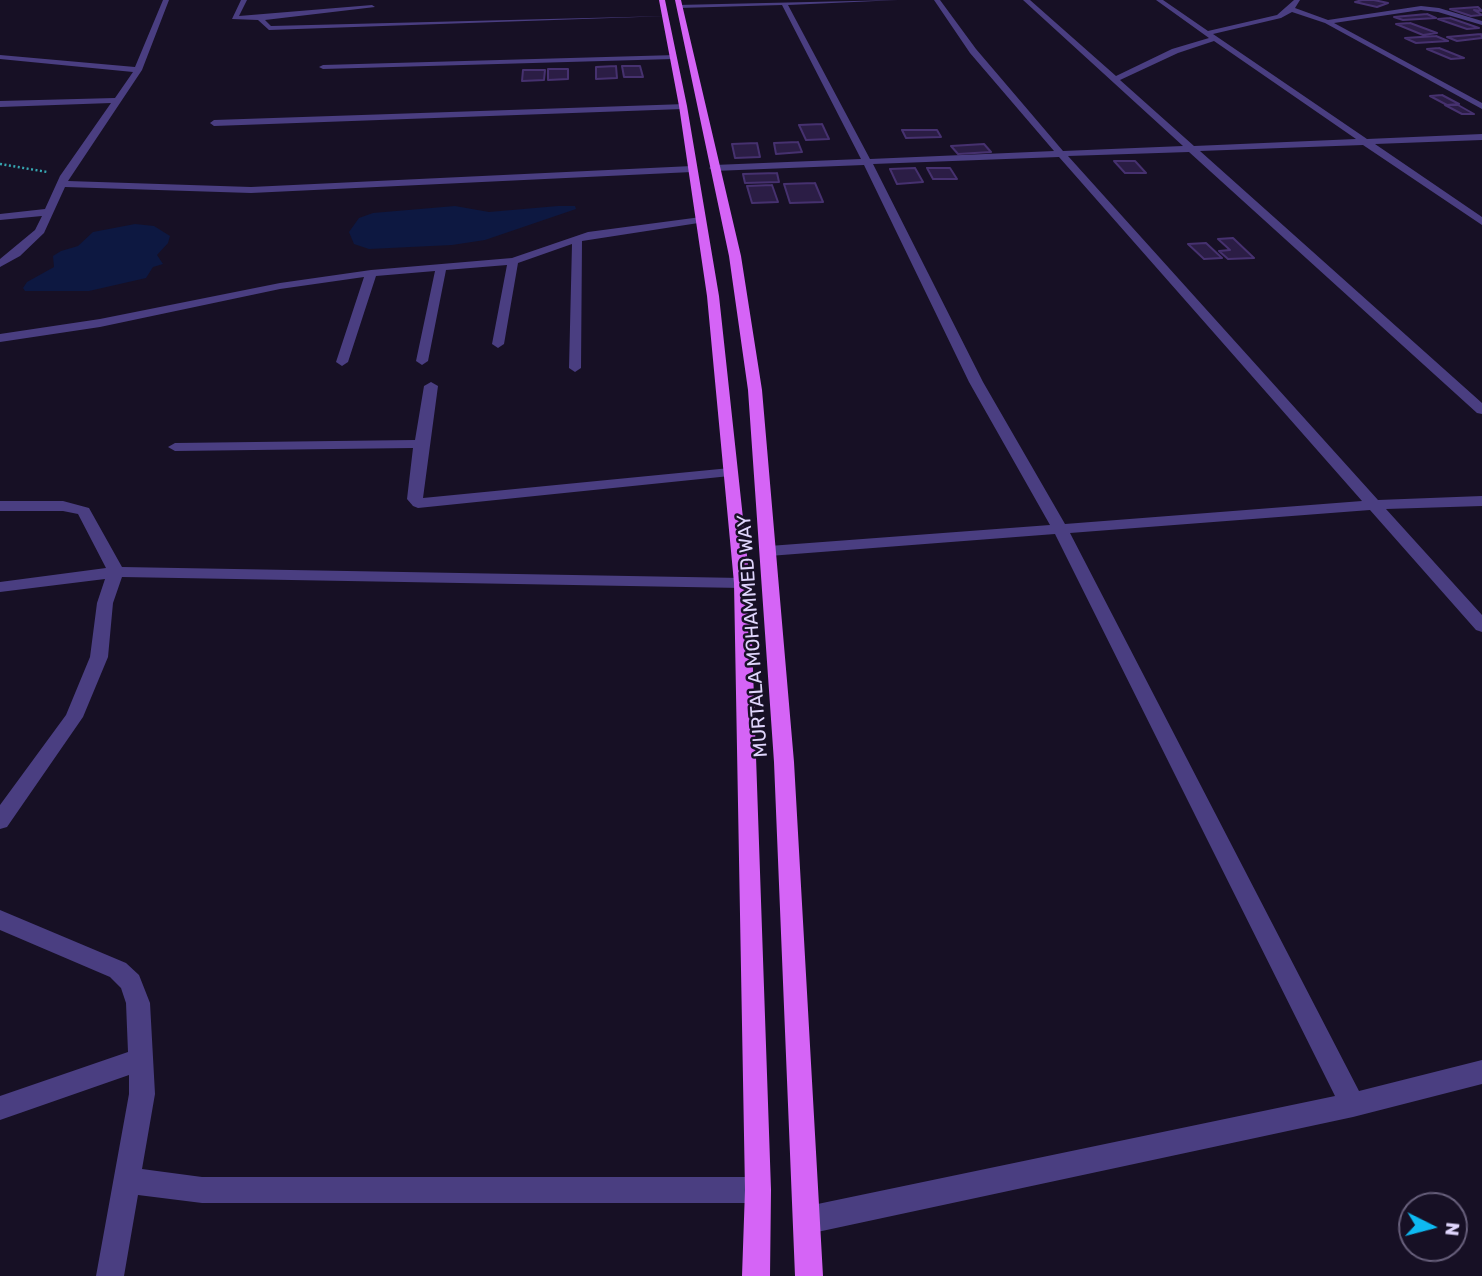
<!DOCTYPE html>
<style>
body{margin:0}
#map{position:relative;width:1482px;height:1276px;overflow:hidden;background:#171025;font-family:Rubik,sans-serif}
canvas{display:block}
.north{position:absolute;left:1398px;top:1192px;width:70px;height:70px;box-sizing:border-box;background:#171025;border:2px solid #675f7b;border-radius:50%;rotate:96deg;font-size:19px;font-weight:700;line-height:28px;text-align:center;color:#e0d6fd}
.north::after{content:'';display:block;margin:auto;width:24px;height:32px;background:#0eb9f1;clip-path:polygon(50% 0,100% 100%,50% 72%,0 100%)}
</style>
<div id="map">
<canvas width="1482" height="1276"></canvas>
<div class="north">N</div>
</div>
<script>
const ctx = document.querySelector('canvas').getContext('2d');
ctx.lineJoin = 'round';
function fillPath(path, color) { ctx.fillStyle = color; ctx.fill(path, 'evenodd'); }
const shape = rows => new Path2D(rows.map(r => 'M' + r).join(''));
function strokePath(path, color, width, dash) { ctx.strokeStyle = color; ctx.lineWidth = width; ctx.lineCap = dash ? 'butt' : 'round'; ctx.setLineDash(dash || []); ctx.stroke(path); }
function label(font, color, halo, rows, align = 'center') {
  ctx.font = font + ' Rubik,sans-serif'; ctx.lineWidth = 5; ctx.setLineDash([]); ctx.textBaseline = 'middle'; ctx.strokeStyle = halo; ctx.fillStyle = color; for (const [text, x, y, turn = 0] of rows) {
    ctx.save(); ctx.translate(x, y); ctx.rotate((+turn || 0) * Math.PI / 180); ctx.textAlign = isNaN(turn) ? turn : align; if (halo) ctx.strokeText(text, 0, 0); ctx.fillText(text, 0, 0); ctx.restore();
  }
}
fillPath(shape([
 [455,206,489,212,558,206,575,206,576,209,485,240,452,245,369,249,354,244,349,232,359,218,373,213],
 [135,224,154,226,170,236,168,243,157,255,163,264,153,267,146,278,89,291,25,291,23,288,27,282,54,267,53,256,61,251,78,246,93,232]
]), '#0d1841');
const building = shape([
 [1362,0,1374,0,1388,3,1377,7,1355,2,1362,0],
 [1478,7,1482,11,1474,10,1482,15,1471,16,1450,9,1478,7],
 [1427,14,1436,18,1403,20,1394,17,1427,14],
 [1450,18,1479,28,1467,29,1438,19,1450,18],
 [1410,23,1437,33,1423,35,1396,24,1410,23],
 [1481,34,1482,38,1457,41,1447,37,1481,34],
 [1436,36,1448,41,1416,43,1405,38,1436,36],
 [1439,48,1464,58,1451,59,1427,49,1439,48],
 [616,66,617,78,596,79,596,67,616,66],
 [622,66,640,66,643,77,624,77,622,66],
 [548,69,568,69,568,79,548,80,548,69],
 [523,70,545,70,544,80,522,81,523,70],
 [1442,95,1459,104,1447,105,1430,96,1442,95],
 [1445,105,1458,105,1474,114,1462,114,1445,105],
 [822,124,829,139,806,140,799,125,822,124],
 [902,130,937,130,941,137,906,138,902,130],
 [798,142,802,152,776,154,774,143,798,142],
 [757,143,760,157,735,158,732,144,757,143],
 [984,144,991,152,958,154,951,146,984,144],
 [1114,161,1135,161,1146,173,1125,173,1114,161],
 [915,168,923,182,897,184,890,169,915,168],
 [927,168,950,168,957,179,933,179,927,168],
 [777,173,779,182,745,183,743,174,777,173],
 [815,183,823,202,790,203,784,184,815,183],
 [772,185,778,202,752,203,747,186,772,185],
 [1233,238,1254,258,1228,259,1219,251,1230,250,1218,239,1233,238],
 [1206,243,1222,258,1204,259,1188,244,1206,243]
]);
fillPath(building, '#2b1d45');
strokePath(building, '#46316f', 2);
strokePath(shape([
 [0,164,47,172]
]), '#36a6b0', 2.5, [2, 2.5]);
fillPath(shape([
 [163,0,169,0,142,70,68,181,251,187,692,166,697,169,692,172,251,193,65,187,44,233,20,256,0,267,0,259,35,230,42,216,0,220,0,214,45,209,60,176,111,103,0,107,0,101,115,98,133,72,0,59,0,55,135,67,163,0],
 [241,0,247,0,239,16,372,5,375,7,265,20,271,26,668,16,269,30,258,20,232,19,241,0],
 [898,0,788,5,870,159,1054,151,970,53,934,0,940,0,976,49,1063,151,1183,146,1023,0,1030,0,1116,76,1172,49,1209,38,1156,0,1163,0,1208,31,1277,15,1294,0,1300,0,1295,8,1328,20,1421,6,1439,8,1482,21,1482,25,1438,12,1421,10,1334,23,1482,103,1482,109,1325,23,1292,12,1281,18,1213,34,1367,139,1482,134,1482,140,1375,144,1482,217,1482,225,1363,145,1200,151,1482,403,1482,414,1477,413,1189,152,1068,156,1378,500,1482,496,1482,506,1386,509,1482,615,1482,632,1476,630,1370,510,1070,533,1359,1091,1482,1060,1482,1084,1353,1117,808,1234,798,1230,794,1220,798,1210,808,1206,1335,1096,1055,534,769,556,761,551,769,546,1050,525,969,382,864,165,714,171,709,168,714,165,861,159,782,5,679,8,677,5,898,0],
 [1214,41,1356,139,1194,146,1120,80,1178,53,1214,41],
 [1059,157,1362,501,1065,524,983,382,873,164,1059,157],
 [676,55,673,59,323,69,319,67,323,65,676,55],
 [686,104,683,109,214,126,210,123,214,120,686,104],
 [701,217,705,218,705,222,582,241,581,368,575,372,569,368,572,244,518,263,504,344,498,348,492,344,507,265,446,270,428,361,422,365,416,361,435,271,376,276,348,362,342,366,336,362,364,277,280,289,100,327,0,342,0,334,100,319,280,283,371,270,512,258,588,232,701,217],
 [431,382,438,386,423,498,730,468,737,472,730,476,418,508,413,506,407,499,413,448,175,451,168,447,175,443,415,440,424,386,431,382],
 [0,501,63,501,89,508,122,567,742,578,750,583,742,588,122,577,113,603,108,657,83,717,7,827,0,829,0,805,66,715,90,657,97,603,105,579,0,592,0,582,106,568,78,514,63,511,0,511,0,501],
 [0,910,126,963,139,975,150,1003,155,1094,142,1169,202,1177,758,1177,768,1180,771,1190,768,1200,758,1203,202,1203,138,1195,124,1276,96,1276,129,1094,129,1075,0,1120,0,1096,128,1052,126,1003,121,988,110,977,0,930,0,910]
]), '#4a3e81');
fillPath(shape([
 [659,0,665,0,687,106,719,296,750,583,771,1190,770,1276,742,1276,745,1190,734,583,707,296,679,106,659,0],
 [675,0,681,0,741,256,762,390,794,762,823,1276,795,1276,774,762,748,390,729,256,675,0]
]), '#d564f6');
label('19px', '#e0d6fd', '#171025', [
 ["MURTALA MOHAMMED WAY",753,636,-94]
]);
</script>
